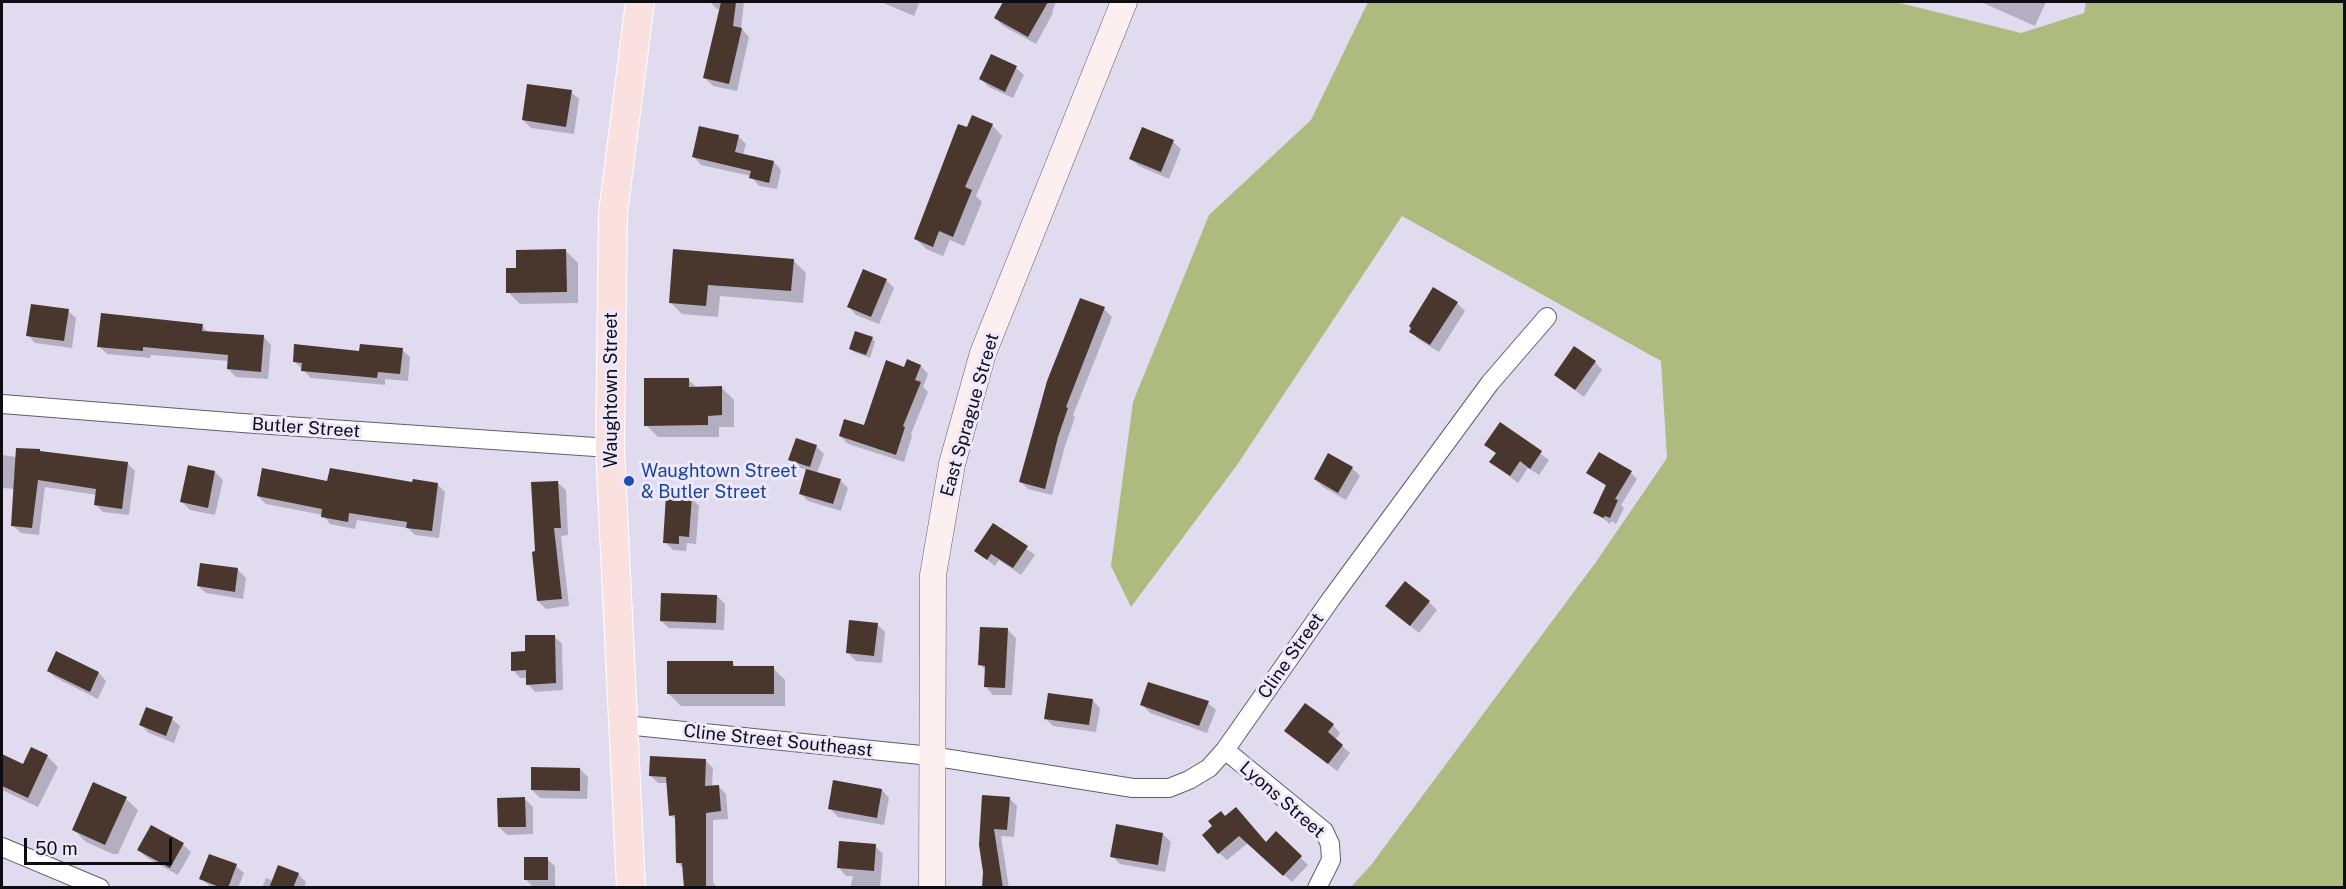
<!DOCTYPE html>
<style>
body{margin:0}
#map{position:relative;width:2346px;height:889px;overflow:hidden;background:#e1dbf0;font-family:"Public Sans",sans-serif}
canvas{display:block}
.frame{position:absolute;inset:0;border:3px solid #0f0d14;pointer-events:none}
.scale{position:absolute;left:24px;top:838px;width:148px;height:27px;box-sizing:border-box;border:3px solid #0f0d14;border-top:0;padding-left:8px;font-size:18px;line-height:21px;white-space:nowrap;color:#0f0d14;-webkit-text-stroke:4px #eee8fd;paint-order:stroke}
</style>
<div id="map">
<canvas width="2346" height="889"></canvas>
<div class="frame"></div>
<div class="scale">50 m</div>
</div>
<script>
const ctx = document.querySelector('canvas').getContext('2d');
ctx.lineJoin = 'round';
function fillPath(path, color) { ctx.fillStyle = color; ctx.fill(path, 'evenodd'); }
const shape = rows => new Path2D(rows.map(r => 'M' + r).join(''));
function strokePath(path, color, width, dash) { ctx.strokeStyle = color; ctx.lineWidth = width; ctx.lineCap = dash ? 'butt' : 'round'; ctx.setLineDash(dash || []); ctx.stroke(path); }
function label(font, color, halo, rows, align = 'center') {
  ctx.font = font + ' "Public Sans",sans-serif'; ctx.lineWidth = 6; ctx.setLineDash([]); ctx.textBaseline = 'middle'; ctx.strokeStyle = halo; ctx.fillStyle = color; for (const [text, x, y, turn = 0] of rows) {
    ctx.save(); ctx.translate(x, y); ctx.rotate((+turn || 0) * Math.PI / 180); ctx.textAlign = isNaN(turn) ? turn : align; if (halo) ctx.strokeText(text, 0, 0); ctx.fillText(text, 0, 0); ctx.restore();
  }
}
fillPath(shape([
 [1368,2,1896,2,2021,33,2084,13,2086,2,2344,2,2344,887,1351,887,1371,865,1596,562,1667,458,1661,361,1402,216,1237,465,1131,607,1111,566,1133,402,1209,215,1311,120]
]), '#adbb7e');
fillPath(shape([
 [710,2,744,2,741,28,749,37,737,91,713,86,705,78,721,9,717,9],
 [881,2,916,2,919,4,914,16],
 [1016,2,1056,2,1052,12,1053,13,1036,44,1003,26,995,18,1013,7],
 [1981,2,2046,2,2035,26],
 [992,56,1016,68,1024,75,1013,98,989,87,981,79],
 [571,92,579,99,574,134,531,128,523,120],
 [992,125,1002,136,976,196,982,202,964,246,950,240,943,256,926,249,916,239,968,129],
 [738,136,746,144,743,155,774,162,781,170,777,189,759,186,751,176,701,165,694,157],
 [1173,142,1181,149,1169,179,1139,166,1131,159],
 [675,250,794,261,806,273,803,303,720,296,718,317,682,314,670,302],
 [566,251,578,263,578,303,520,304,508,292],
 [886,280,894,288,879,324,856,315,849,307],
 [1081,300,1104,309,1112,317,1073,415,1075,417,1065,446,1052,495,1028,489,1021,482],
 [1457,303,1465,311,1439,352,1418,339,1411,331],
 [68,311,76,318,72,348,35,343,28,335],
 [202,326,209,333,264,337,271,345,268,379,236,377,228,369,229,361,151,355,150,358,107,354,99,346],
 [872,338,875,342,870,358,854,352,851,349],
 [402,350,410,357,408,381,385,379,385,385,311,378,294,361,360,352],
 [1595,362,1602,370,1584,397,1555,375],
 [921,366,928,374,923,387,928,392,911,434,912,436,904,462,848,444,840,436,865,427,905,369],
 [688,379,697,388,722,388,734,400,734,427,719,427,719,437,658,437,646,425],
 [1500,424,1549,460,1539,475,1528,468,1518,483,1491,462,1497,454,1486,445],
 [816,446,824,454,817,473,840,480,848,488,841,511,808,501,800,493,807,470,798,467,790,459],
 [42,453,127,463,135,471,129,515,103,512,96,505,97,495,45,487,39,535,21,533,13,526,15,489,2,488,2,455,17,457],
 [1352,468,1360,476,1346,500,1323,487,1315,479],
 [215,472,223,480,215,515,190,510,182,502],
 [1588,473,1631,473,1637,479,1621,505,1624,508,1616,524,1612,521,1610,524,1595,512,1607,487],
 [329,483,437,484,445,492,439,538,415,535,408,528,357,520,355,529,330,524,323,515,266,504,258,496],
 [558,483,566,490,568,535,561,536,569,606,546,609,538,601,536,553],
 [691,498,699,506,696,544,687,543,686,551,673,550,665,542],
 [994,525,1035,555,1021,575,999,560,995,566,976,551],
 [201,565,238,570,246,578,243,599,206,593,198,586],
 [717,596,725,604,724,630,669,628,661,621],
 [1429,602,1437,610,1419,633,1394,613],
 [877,624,885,632,882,663,856,661,848,653],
 [1008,630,1016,638,1012,695,993,695,986,687,986,671,980,664],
 [554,636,562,644,563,690,535,692,528,684,527,678,520,678,513,670,527,653],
 [732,663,737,668,773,668,785,680,785,706,681,706,669,694],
 [48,671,99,673,106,681,98,699,56,678],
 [1092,700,1100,708,1096,732,1053,726,1045,718],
 [1208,703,1216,710,1207,733,1150,713,1142,705],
 [172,719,180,726,174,743,149,733,141,725],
 [1333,725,1340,733,1335,740,1350,753,1337,771,1294,738],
 [2,756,24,766,47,756,58,767,38,807,2,790],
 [705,760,713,768,712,787,718,786,726,794,728,819,713,820,713,882,717,888,685,888,684,869,677,862,677,821,671,815,668,783,658,783,650,775],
 [580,769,588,777,587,799,540,798,532,790],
 [882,790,889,798,884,825,838,817,830,809],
 [1009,798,1017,806,1014,837,1001,836,1009,888,984,888,985,871,980,845],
 [126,799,138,810,118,854,113,854,86,842,74,830],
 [525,799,533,807,533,834,507,835,499,827],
 [1226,817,1267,844,1276,833,1308,865,1292,882,1248,843,1227,860,1219,853,1214,827],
 [1163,834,1171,842,1165,872,1120,864,1112,856],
 [183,845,191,852,178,875,147,858,139,850],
 [875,846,883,854,880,888,850,888,853,876,846,876,839,868],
 [547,859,555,866,555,887,533,887,525,879],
 [236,866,244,873,238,888,212,888,201,878],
 [298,874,306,882,304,888,262,888,266,878,273,881]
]), '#0003');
fillPath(shape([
 [721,2,736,2,733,26,742,28,729,84,703,78],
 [1003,2,1048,2,1028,37,994,18],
 [991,54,1017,66,1005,92,979,79],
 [527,84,572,90,566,127,522,120],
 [972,115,993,124,965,187,972,190,953,237,939,231,933,247,914,239,958,124,967,127],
 [699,126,739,135,735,152,774,161,769,183,749,178,751,171,692,157],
 [1142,127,1174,140,1161,172,1129,159],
 [566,249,567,292,506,293,506,268,516,268,516,250],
 [673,249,794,259,791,291,708,285,706,306,669,303],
 [863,269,887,279,871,317,847,307],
 [1433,287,1458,302,1430,345,1409,332,1411,328,1409,326],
 [1080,298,1105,307,1066,407,1068,408,1058,437,1045,489,1019,482,1047,381],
 [31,304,69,309,64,341,26,336],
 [101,313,203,324,202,331,264,335,261,372,227,369,228,355,143,347,143,351,97,347],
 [855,331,873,337,866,355,849,349],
 [294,344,359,351,360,344,403,348,400,374,378,372,377,378,301,371,302,363,293,362],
 [1574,346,1596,361,1575,390,1554,375],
 [907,359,921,365,915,380,921,382,903,426,905,427,896,455,839,436,844,419,864,425,886,360,904,367],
 [644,378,689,378,689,387,722,386,722,415,708,416,708,425,644,426],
 [1500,422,1542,451,1530,469,1520,461,1510,476,1489,462,1496,453,1484,445],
 [796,438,817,445,810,467,788,460],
 [16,448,40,449,40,451,128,462,122,509,94,505,96,489,38,480,32,528,11,526],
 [1599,452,1632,471,1615,499,1618,500,1610,518,1605,516,1603,518,1593,513,1606,485,1586,473],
 [1328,453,1353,467,1338,493,1314,479],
 [188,465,215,471,208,508,180,502],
 [262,468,327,481,330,468,412,482,413,479,438,483,432,531,406,528,407,522,349,513,348,522,321,517,322,509,257,496],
 [806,469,841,479,833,504,799,494],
 [558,481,561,528,554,528,562,599,537,601,532,552,535,551,531,482],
 [666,495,692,496,689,537,679,536,679,544,663,543],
 [993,523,1028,546,1013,568,991,554,987,560,974,551],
 [200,563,238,568,235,592,197,586],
 [1405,581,1430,601,1410,626,1385,606],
 [661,593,717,595,716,623,660,621],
 [849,620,878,623,874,656,846,653],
 [980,627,1008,628,1005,688,984,687,985,666,978,665],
 [525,635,555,635,556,683,526,685,526,670,511,671,511,652,525,651],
 [56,651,99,672,90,692,47,671],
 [667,661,733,661,733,666,774,666,774,694,667,694],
 [1148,682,1209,701,1199,726,1140,705],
 [1048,693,1093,699,1089,725,1044,719],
 [1305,703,1334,724,1328,732,1343,745,1328,764,1284,731],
 [146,707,173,717,166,736,139,725],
 [31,747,48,755,28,798,2,786,2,754,23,764],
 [650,756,706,759,705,786,719,785,721,811,706,813,706,888,684,888,682,863,676,863,675,815,669,816,666,777,649,776],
 [531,767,580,768,580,791,531,790],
 [833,780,882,789,877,818,828,809],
 [93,782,127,797,105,845,72,830],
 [982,795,1010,797,1007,830,994,829,1003,888,982,888,983,872,979,845],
 [525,797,526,827,498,827,497,798],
 [1236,807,1266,842,1276,831,1302,856,1283,876,1239,836,1218,854,1202,835,1212,826,1208,821,1221,811,1225,816],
 [1116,824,1163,833,1158,865,1110,857],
 [151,825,184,843,170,868,137,850],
 [839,841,876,844,874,871,837,868],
 [209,854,237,864,228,888,222,888,199,879],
 [524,857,548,857,548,880,524,880],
 [278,865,299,873,293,888,269,888]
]), '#49372e');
const street = shape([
 [2,404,242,423,610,448],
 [625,725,931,756,1133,788,1169,788,1189,780,1209,768,1225,750,1331,599,1490,383,1547,317],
 [1225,750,1324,831,1330,844,1331,860,1317,888],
 [2,847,100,888]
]);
const secondary = shape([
 [932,888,933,575,952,464,983,353,1124,2]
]);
const primary = shape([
 [631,888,610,448,613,213,640,2]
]);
strokePath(street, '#615c6e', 20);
strokePath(secondary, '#615c6e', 27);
strokePath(primary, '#fff', 30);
strokePath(street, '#fff', 18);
strokePath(secondary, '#fcefef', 26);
strokePath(primary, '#fae0df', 28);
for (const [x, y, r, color] of [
 [629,481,6,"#1a4fb4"]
]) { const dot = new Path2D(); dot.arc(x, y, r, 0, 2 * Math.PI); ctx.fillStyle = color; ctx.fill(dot); strokePath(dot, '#eee8fd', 2); }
label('18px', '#0f0d14', '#eee8fd', [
 ["Waughtown Street",611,390,-90],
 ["East Sprague Street",970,415,-74],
 ["Butler Street",306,428,4],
 ["Cline Street",1291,656,-55],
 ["Cline Street Southeast",778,741,6],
 ["Lyons Street",1282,800,41]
]);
label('18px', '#164399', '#eee8fd', [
 ["Waughtown Street",641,471],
 ["& Butler Street",641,492]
], 'left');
</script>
